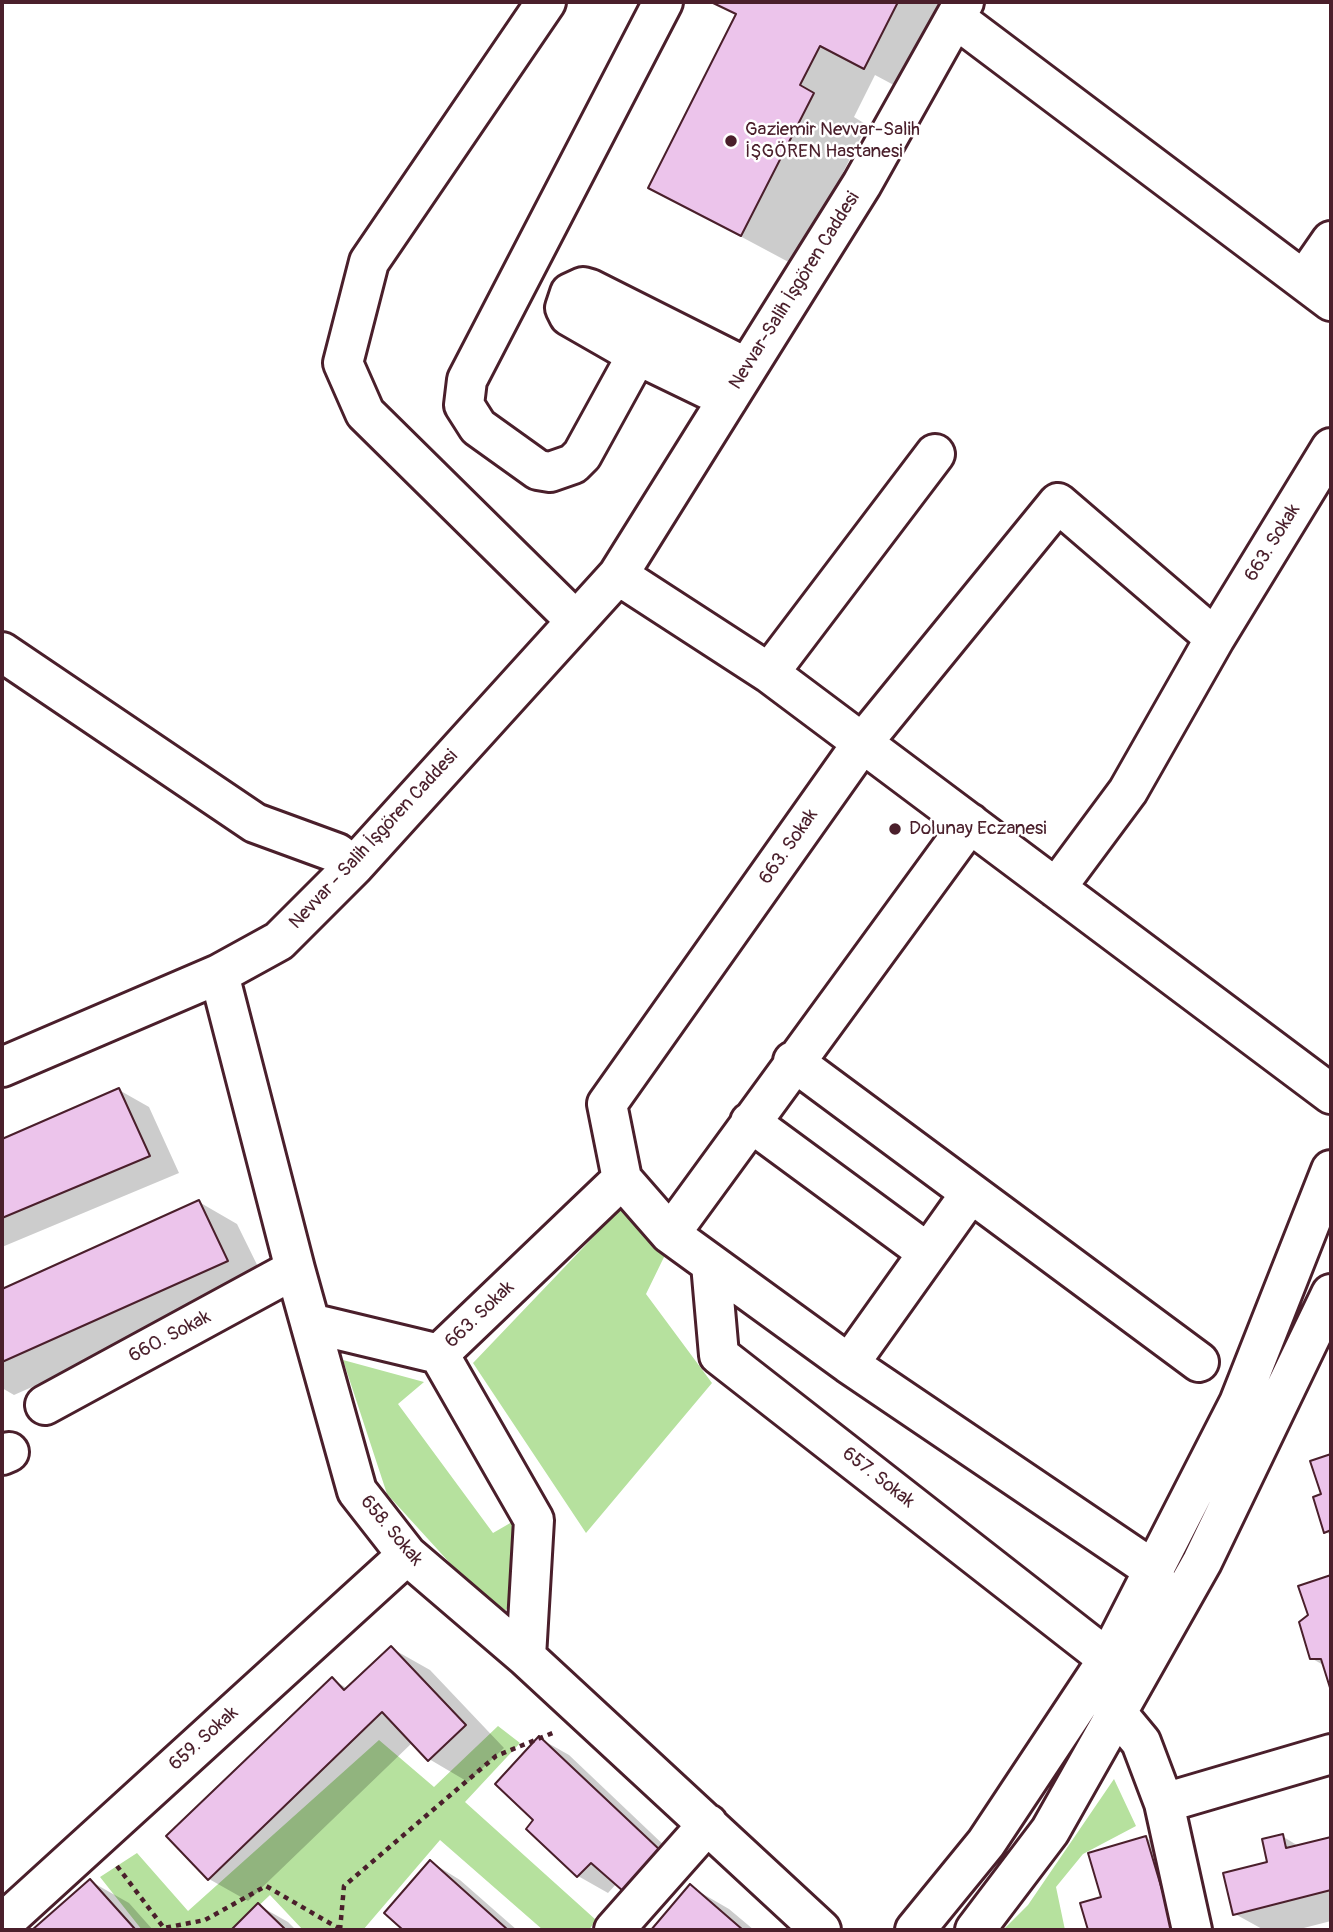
<!DOCTYPE html>
<meta charset="utf-8">
<style>
body{margin:0}
#map{position:relative;width:1333px;height:1932px;overflow:hidden;background:#fff;font-family:Pangolin,sans-serif}
canvas{display:block}
.frame{position:absolute;inset:0;border:4px solid #4a1f2b;pointer-events:none}
</style>
<div id="map">
<canvas width="1333" height="1932"></canvas>
<div class="frame"></div>
</div>
<script>
const ctx = document.querySelector('canvas').getContext('2d');
ctx.lineJoin = 'round';
function fillPath(path, color) { ctx.fillStyle = color; ctx.fill(path, 'evenodd'); }
const shape = rows => new Path2D(rows.map(r => 'M' + r).join(''));
function strokePath(path, color, width, dash) { ctx.strokeStyle = color; ctx.lineWidth = width; ctx.lineCap = dash ? 'butt' : 'round'; ctx.setLineDash(dash || []); ctx.stroke(path); }
function label(font, color, halo, rows, align = 'center') {
  ctx.font = font + ' Pangolin,sans-serif'; ctx.lineWidth = 5; ctx.setLineDash([]); ctx.textBaseline = 'middle'; ctx.strokeStyle = halo; ctx.fillStyle = color; for (const [text, x, y, turn = 0] of rows) {
    ctx.save(); ctx.translate(x, y); ctx.rotate((+turn || 0) * Math.PI / 180); ctx.textAlign = isNaN(turn) ? turn : align; if (halo) ctx.strokeText(text, 0, 0); ctx.fillText(text, 0, 0); ctx.restore();
  }
}
fillPath(shape([
 [622,1207,665,1255,646,1294,712,1383,586,1533,473,1363],
 [343,1360,424,1382,398,1404,493,1533,512,1522,524,1548,518,1593,500,1618,387,1494],
 [498,1726,520,1743,465,1802,596,1920,589,1930,543,1930,440,1840,363,1930,303,1930,270,1895,233,1930,142,1930,100,1877,137,1853,188,1911,379,1740,434,1787],
 [1114,1779,1136,1826,1083,1854,1056,1887,1065,1930,1003,1930,1028,1905]
]), '#b6e19e');
fillPath(shape([
 [714,2,967,2,918,98,875,75,854,117,867,125,796,266,650,188,738,15],
 [119,1090,149,1107,179,1173,2,1247,2,1141],
 [199,1202,237,1224,266,1283,14,1395,2,1388,2,1291],
 [1331,1456,1331,1535,1326,1532,1323,1495,1312,1462],
 [1331,1576,1331,1685,1325,1666,1311,1658,1310,1616,1300,1587],
 [391,1648,430,1670,504,1748,468,1782,429,1759,413,1742,248,1901,209,1879,332,1679,348,1689],
 [539,1738,569,1755,689,1869,617,1883,608,1893,578,1876,528,1829,536,1820],
 [1282,1836,1300,1847,1331,1839,1331,1921,1296,1930,1264,1930,1235,1914,1269,1863],
 [1146,1838,1185,1861,1205,1930,1089,1930,1082,1905,1103,1898],
 [431,1862,460,1880,517,1930,406,1930,386,1913],
 [90,1881,129,1903,153,1930,35,1930],
 [691,1887,729,1909,754,1930,653,1930],
 [258,1905,288,1922,296,1930,234,1930]
]), '#0003');
const building = shape([
 [711,2,898,2,864,69,820,46,800,85,814,93,741,236,648,188,736,14,711,2],
 [119,1088,150,1156,2,1218,2,1139,119,1088],
 [199,1200,228,1261,2,1362,2,1289,199,1200],
 [1331,1454,1331,1530,1324,1533,1313,1497,1321,1494,1310,1461,1331,1454],
 [1331,1575,1331,1691,1321,1659,1310,1659,1299,1622,1308,1615,1298,1586,1331,1575],
 [391,1646,466,1725,428,1761,382,1712,208,1880,166,1836,332,1677,344,1690,391,1646],
 [539,1736,661,1851,623,1891,591,1863,577,1877,526,1829,533,1820,495,1784,539,1736],
 [1283,1834,1286,1848,1331,1837,1331,1890,1233,1915,1223,1873,1267,1862,1262,1839,1283,1834],
 [1146,1836,1174,1930,1088,1930,1080,1903,1101,1897,1088,1853,1146,1836],
 [430,1860,508,1930,403,1930,384,1913,430,1860],
 [90,1879,135,1929,133,1930,32,1930,90,1879],
 [690,1884,743,1930,651,1930,690,1884],
 [258,1903,286,1930,231,1930,258,1903]
]);
fillPath(building, '#ecc4eb');
strokePath(building, '#4a1f2b', 2);
const minor = shape([
 [546,2,369,262,343,363,365,413,576,621],
 [663,2,467,380,464,405,478,427,538,470,550,472,573,464,582,455,637,355,728,399],
 [955,18,1331,301],
 [1304,280,1331,241],
 [637,355,569,316,565,308,570,293,583,287,590,289,747,368],
 [618,575,769,673,1331,1094],
 [1215,638,1331,448],
 [2,652,255,823,337,853,354,866],
 [769,673,935,454],
 [970,823,670,1234,849,1364,1155,1571],
 [219,974,295,1269,357,1491,407,1555,526,1657,821,1930],
 [793,1061,1199,1362],
 [2,1067,219,974,279,941,354,866,618,575,862,184,964,2],
 [750,1122,928,1253],
 [622,1179,670,1234],
 [711,1264,719,1355,1108,1659],
 [310,1323,439,1354,534,1520,526,1657],
 [439,1354,622,1179,607,1104,863,742,1058,503,1215,638,1128,791,1056,888],
 [849,1364,970,1194],
 [45,1405,295,1269],
 [2,1455,9,1452],
 [1117,1713,1141,1742,1164,1803],
 [2,1924,407,1555],
 [614,1930,708,1824],
 [915,1930,986,1843,1108,1659,1239,1403,1331,1170],
 [975,1930,1050,1831,1202,1562,1331,1294],
 [1192,1930,1164,1803,1331,1754]
]);
strokePath(minor, '#4a1f2b', 44);
strokePath(shape([
 [117,1866,164,1928,205,1920,266,1886,340,1929],
 [340,1930,344,1886,496,1756,555,1732]
]), '#4a1f2b', 4.5, [5, 5]);
strokePath(minor, '#fff', 38);
for (const [x, y, r, color] of [
 [731,141,7,"#4a1f2b"],
 [895,829,7,"#4a1f2b"]
]) { const dot = new Path2D(); dot.arc(x, y, r, 0, 2 * Math.PI); ctx.fillStyle = color; ctx.fill(dot); strokePath(dot, '#fff', 2.5); }
label('19px', '#4a1f2b', '#fff', [
 ["Gaziemir Nevvar-Salih",745,130],
 ["İŞGÖREN Hastanesi",745,152],
 ["Dolunay Eczanesi",909,829]
], 'left');
label('19px', '#4a1f2b', '#fff', [
 ["Nevvar-Salih İşgören Caddesi",795,291,-58],
 ["663. Sokak",1273,543,-58],
 ["Nevvar - Salih İşgören Caddesi",374,840,-47],
 ["663. Sokak",789,847,-55],
 ["663. Sokak",480,1315,-44],
 ["660. Sokak",170,1337,-28],
 ["657. Sokak",878,1478,38],
 ["658. Sokak",391,1531,50],
 ["659. Sokak",204,1739,-42]
]);
</script>
